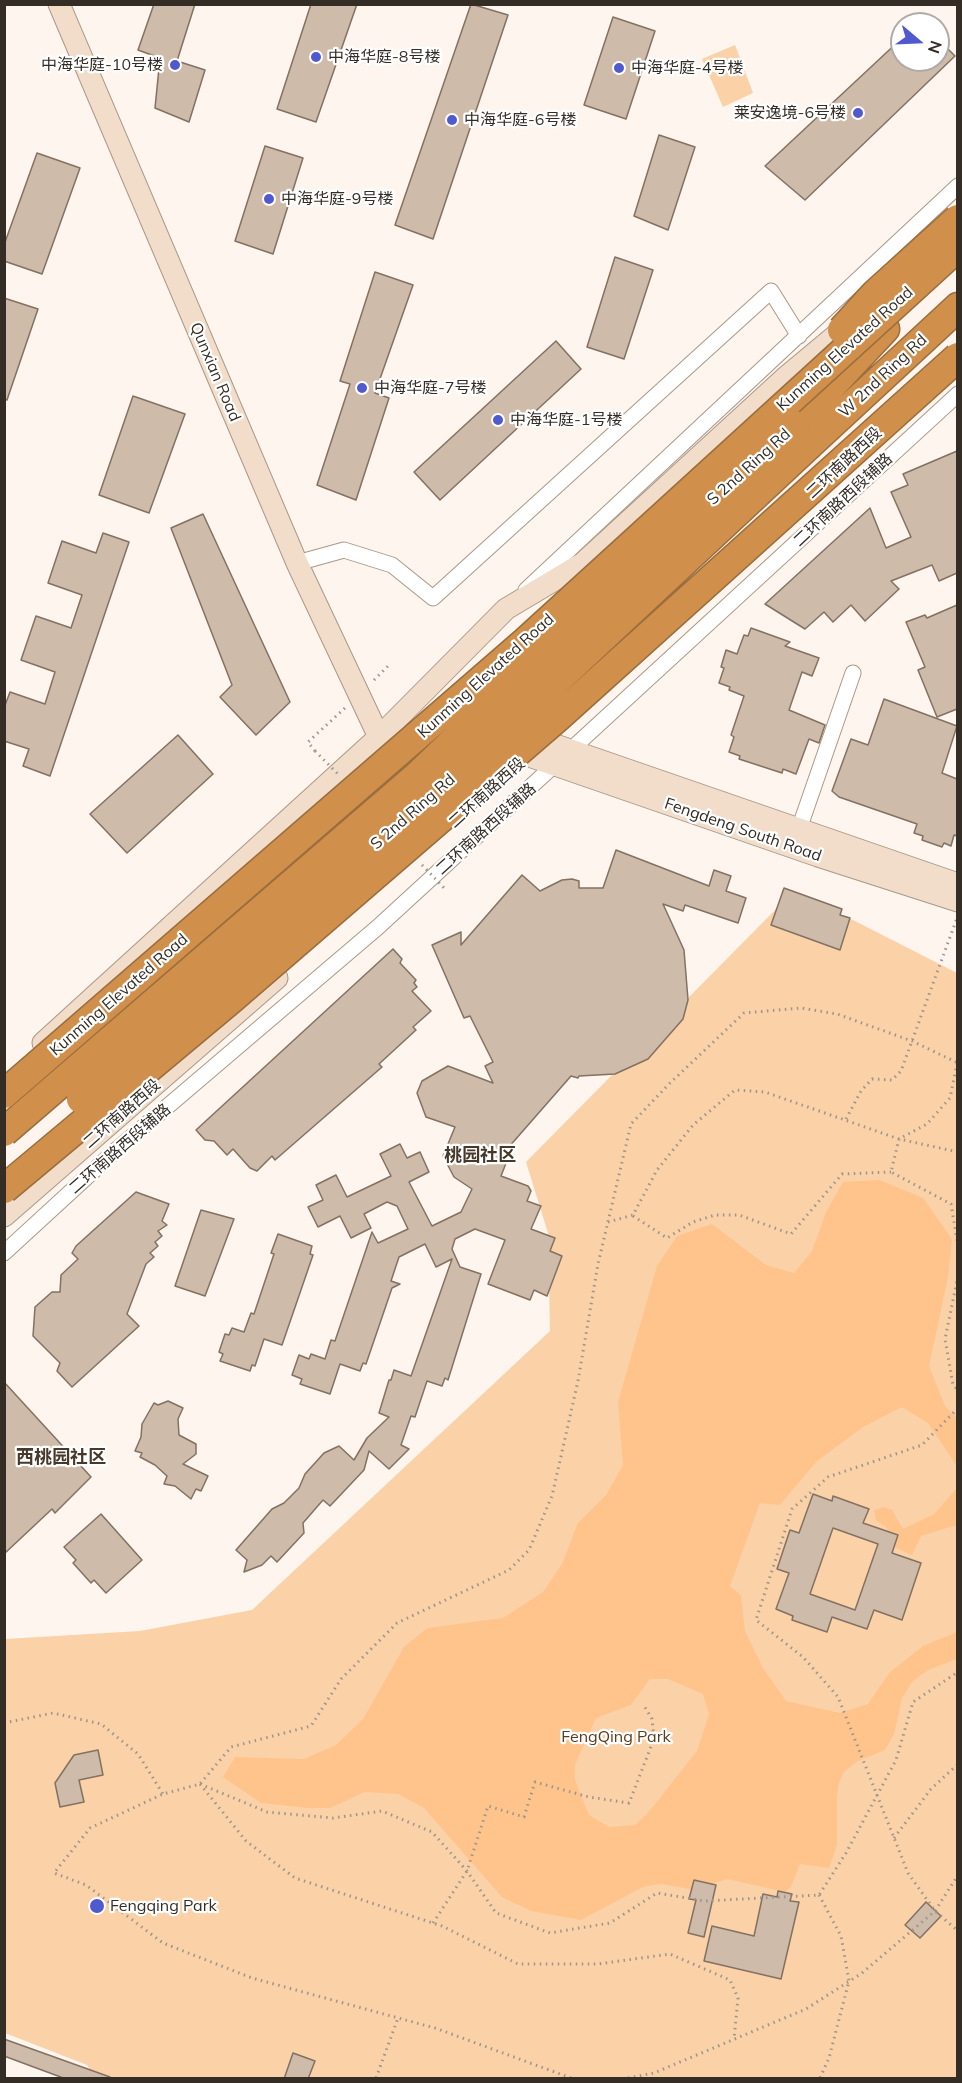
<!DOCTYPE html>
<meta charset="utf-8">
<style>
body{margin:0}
#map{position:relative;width:962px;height:2083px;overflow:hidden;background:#fdf5ee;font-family:Mulish,sans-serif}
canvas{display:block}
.frame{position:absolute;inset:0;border:6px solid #342d26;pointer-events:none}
.north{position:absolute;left:890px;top:12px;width:60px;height:60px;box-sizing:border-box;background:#fff;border:2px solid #aeaba8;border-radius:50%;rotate:109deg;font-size:16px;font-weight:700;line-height:24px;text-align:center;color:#342d26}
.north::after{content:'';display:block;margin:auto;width:21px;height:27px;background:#5159cf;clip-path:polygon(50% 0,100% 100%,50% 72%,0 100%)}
</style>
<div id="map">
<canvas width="962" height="2083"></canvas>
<div class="frame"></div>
<div class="north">N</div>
</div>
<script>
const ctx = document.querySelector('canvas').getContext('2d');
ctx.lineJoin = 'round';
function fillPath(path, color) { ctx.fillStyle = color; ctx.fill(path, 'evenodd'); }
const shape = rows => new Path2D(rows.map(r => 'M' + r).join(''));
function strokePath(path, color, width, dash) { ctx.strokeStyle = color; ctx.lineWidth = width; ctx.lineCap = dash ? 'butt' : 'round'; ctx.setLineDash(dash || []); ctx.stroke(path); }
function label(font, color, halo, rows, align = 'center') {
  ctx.font = font + ' Mulish,"Noto Sans SC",sans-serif'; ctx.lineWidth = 4.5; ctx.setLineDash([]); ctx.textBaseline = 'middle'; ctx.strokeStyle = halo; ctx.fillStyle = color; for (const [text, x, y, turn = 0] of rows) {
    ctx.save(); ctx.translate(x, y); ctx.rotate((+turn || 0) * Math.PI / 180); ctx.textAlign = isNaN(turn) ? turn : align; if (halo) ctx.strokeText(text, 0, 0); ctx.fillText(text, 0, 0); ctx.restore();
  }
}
fillPath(shape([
 [735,45,753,93,723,107,702,59],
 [784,901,853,920,957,973,957,2078,95,2078,87,2065,5,2033,5,1639,140,1631,252,1610,550,1331,548,1233,526,1162]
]), '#fbd1a8');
fillPath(shape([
 [880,1180,923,1198,952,1239,948,1277,929,1366,945,1406,957,1419,957,1466,928,1423,902,1407,863,1427,816,1462,780,1505,760,1503,730,1586,741,1595,745,1631,763,1668,786,1701,840,1713,868,1704,890,1672,923,1646,957,1632,957,1659,928,1670,913,1681,902,1698,894,1734,885,1750,858,1761,844,1772,839,1783,837,1797,837,1845,829,1868,800,1864,791,1887,785,1892,727,1879,694,1890,663,1884,645,1886,581,1920,531,1911,502,1897,424,1808,398,1794,365,1792,330,1808,308,1808,261,1803,223,1777,235,1757,304,1759,336,1745,363,1719,404,1647,427,1628,503,1618,543,1592,562,1564,578,1523,606,1495,623,1465,618,1402,657,1266,677,1236,712,1224,766,1265,794,1273,812,1251,826,1212,843,1182],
 [650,1679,668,1679,703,1694,709,1714,697,1751,647,1814,635,1825,609,1827,589,1815,575,1780,575,1765,596,1718,631,1705],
 [957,1488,957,1525,921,1536,912,1555,887,1544,887,1528,876,1520,874,1510,884,1507,892,1510,903,1529,934,1514]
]), '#ffc48b');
const building = shape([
 [154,4,195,4,177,61,205,70,189,122,155,108,160,58,138,50,154,4],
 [311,4,357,4,316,122,277,109,311,4],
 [471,4,508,15,433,239,395,225,471,4],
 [613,17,655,31,626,119,584,105,613,17],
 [902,38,902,60,938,60,938,39,955,56,805,200,765,166,902,38],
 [659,135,695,147,668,230,634,216,659,135],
 [265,146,303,158,273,254,235,241,265,146],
 [37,153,80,168,42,274,4,261,4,245,37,153],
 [615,257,653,270,624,359,587,347,615,257],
 [375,272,413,285,375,393,389,398,356,500,317,485,350,384,340,381,375,272],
 [4,298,38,309,7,400,4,399,4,298],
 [556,341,581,369,440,500,414,472,556,341],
 [133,396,185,414,149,513,99,495,133,396],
 [957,451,957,573,939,581,932,565,891,581,899,589,865,621,851,605,833,622,824,612,805,629,765,604,870,508,886,548,911,537,891,492,908,485,903,474,957,451],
 [203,514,290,702,256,735,220,697,232,685,171,528,203,514],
 [103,533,129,542,50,776,23,766,29,749,4,741,4,708,10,692,45,704,55,672,21,660,36,616,71,628,82,595,48,583,62,541,96,553,103,533],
 [957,605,957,709,937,717,918,670,925,667,906,622,925,615,927,618,957,605],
 [751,628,790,642,785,646,819,658,812,676,802,672,789,710,825,725,819,743,809,739,796,774,783,769,782,773,739,759,740,756,729,752,734,737,731,735,744,696,729,690,730,687,719,683,724,668,721,667,726,650,737,654,744,635,748,636,751,628],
 [884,699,957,726,942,773,957,779,957,836,954,835,951,846,944,843,942,847,922,840,923,836,914,833,917,824,839,797,832,791,851,739,868,745,884,699],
 [178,735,213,774,127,853,90,814,178,735],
 [616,850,709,886,714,870,731,876,726,891,746,898,738,923,685,905,683,911,663,904,684,950,688,1000,683,1019,648,1059,615,1074,579,1076,578,1078,571,1076,508,1148,510,1153,501,1176,528,1186,531,1191,527,1201,541,1206,531,1229,555,1238,550,1251,562,1256,547,1296,534,1290,530,1300,488,1284,505,1240,475,1229,455,1239,452,1249,460,1267,481,1274,448,1380,445,1378,442,1386,427,1381,415,1417,411,1416,401,1445,409,1449,389,1469,369,1451,364,1470,330,1506,323,1500,303,1523,304,1533,277,1562,271,1556,262,1565,244,1572,247,1560,236,1550,272,1509,284,1503,299,1488,305,1474,324,1453,339,1446,354,1460,367,1438,389,1417,379,1413,389,1380,391,1380,394,1370,411,1376,452,1259,436,1267,425,1244,399,1257,391,1281,400,1284,392,1288,366,1364,363,1363,360,1371,340,1364,330,1394,300,1384,302,1379,292,1375,299,1355,309,1359,311,1354,325,1359,331,1340,335,1341,372,1232,378,1243,408,1229,397,1206,387,1202,364,1214,371,1228,351,1238,340,1216,318,1227,308,1207,323,1200,316,1185,336,1175,347,1197,391,1176,380,1154,400,1144,407,1158,420,1152,429,1172,409,1182,432,1226,461,1212,472,1189,454,1177,443,1156,455,1127,426,1117,417,1093,422,1081,448,1066,493,1083,485,1066,493,1062,470,1016,464,1018,432,945,461,932,461,945,522,875,540,891,562,880,572,879,579,881,579,888,603,888,616,850],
 [784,888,842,909,840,915,850,918,840,950,771,925,784,888],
 [393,949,402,959,400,963,416,980,414,983,417,987,412,991,431,1011,413,1027,416,1030,379,1064,382,1067,275,1160,272,1156,257,1171,250,1168,233,1149,227,1155,214,1141,205,1140,196,1130,393,949],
 [136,1192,169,1204,162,1221,167,1225,158,1231,162,1236,155,1242,158,1246,150,1253,154,1257,146,1264,127,1314,139,1326,72,1387,57,1371,60,1363,33,1336,35,1307,52,1292,60,1292,61,1275,78,1259,72,1253,76,1246,136,1192],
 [201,1210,234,1219,205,1296,175,1286,201,1210],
 [278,1234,312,1246,310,1254,313,1255,282,1345,264,1339,255,1366,252,1365,250,1371,220,1361,223,1354,219,1352,225,1334,229,1335,232,1328,244,1332,251,1313,254,1314,274,1254,271,1253,278,1234],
 [4,1382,91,1477,55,1513,52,1509,4,1554,4,1382],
 [168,1401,183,1408,178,1419,179,1435,196,1444,196,1454,183,1464,208,1476,201,1491,196,1489,191,1499,175,1486,164,1484,167,1476,155,1465,140,1457,142,1453,135,1451,141,1437,142,1424,154,1403,158,1405,168,1401],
 [813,1494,832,1501,833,1496,869,1509,863,1523,898,1535,892,1553,921,1563,902,1620,874,1610,867,1629,832,1617,827,1632,792,1620,793,1616,776,1609,789,1573,777,1569,790,1530,799,1533,813,1494],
 [833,1528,878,1544,855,1610,810,1594,833,1528],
 [101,1514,142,1560,106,1593,94,1580,91,1583,73,1563,76,1560,64,1547,101,1514],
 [98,1750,103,1775,79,1780,84,1802,60,1807,55,1783,74,1755,98,1750],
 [694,1880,716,1885,704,1937,688,1933,696,1900,689,1899,694,1880],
 [778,1891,792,1894,790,1901,799,1902,781,1979,704,1961,712,1926,754,1936,763,1894,777,1897,778,1891],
 [926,1902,941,1916,920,1938,905,1925,926,1902],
 [4,2039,110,2077,110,2079,66,2079,4,2056,4,2039],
 [293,2053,315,2061,308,2079,284,2079,293,2053]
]);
fillPath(building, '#cebba9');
strokePath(building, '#837161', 1.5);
const street = shape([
 [297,563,344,550,392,565,433,598,771,291,799,336],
 [526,590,958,186],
 [799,829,853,673],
 [4,1253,114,1152,378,927,958,394]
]);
const secondary = shape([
 [59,4,297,563,379,737],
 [544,741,958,884],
 [529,756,818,856,958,901],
 [43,1043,379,737,506,609,583,563,787,376,853,321],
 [4,1216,277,978]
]);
const highway = shape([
 [795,425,885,329],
 [809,445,958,307]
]);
strokePath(street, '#aa9886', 17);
strokePath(secondary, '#aa9886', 23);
strokePath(highway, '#996d3d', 31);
strokePath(shape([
 [374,680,389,665],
 [315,751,308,742,345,708],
 [846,1119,861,1091,872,1079,892,1080,901,1071,957,918],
 [958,1152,899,1139,891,1172,951,1204,958,1246],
 [633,1216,667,1238,693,1222,715,1215,739,1215,791,1234,842,1174,891,1172],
 [608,1222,633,1215,657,1170,693,1125,735,1090,765,1092,899,1139,927,1124,950,1098,957,1064],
 [958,1276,945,1339,953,1385,958,1390],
 [958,1408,922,1445,828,1477,792,1509,756,1620,803,1657,838,1697,908,1873,935,1911,958,1931],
 [4,1723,53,1713,101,1724,138,1754,163,1794],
 [200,1784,267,1812,333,1818,382,1811,432,1832,467,1871,496,1913,550,1933,610,1923,657,1893,704,1901,819,1895,846,1853,896,1760,913,1702,958,1672],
 [200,1784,246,1841,295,1878,442,1926,518,1964,598,1964,670,1954,730,1980,738,1998,734,2039],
 [894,1838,931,1789,958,1764],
 [819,1895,841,1936,849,1981,829,2058,820,2078],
 [433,1923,467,1871,488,1806,524,1817,535,1782,589,1797,629,1803,654,1739,652,1719,643,1704],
 [376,2078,398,2018],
 [571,2078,435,2028,252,1978,163,1943,86,1885,54,1873,90,1828,163,1794,200,1784,231,1747,311,1726,341,1679,397,1623,509,1570,529,1550,552,1496,578,1381,598,1264,631,1124,670,1083,744,1013,801,1008,837,1014,912,1041,958,1063],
 [628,2078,654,2073,806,2009,862,1973,935,1911,958,1875]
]), '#9c958e', 3, [1.5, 4.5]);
strokePath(street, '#fff', 15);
strokePath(secondary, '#f1ddc9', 21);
strokePath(highway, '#d08f4a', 28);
const highwayBridge = shape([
 [842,330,875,294,958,219],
 [4,1094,525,642,958,247],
 [81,1099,432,797,809,445],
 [4,1132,417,776,554,645,795,425],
 [4,1189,229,1001,557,718,958,357]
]);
strokePath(highwayBridge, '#996d3d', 31, []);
strokePath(shape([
 [315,751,338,774],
 [422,865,446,890]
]), '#9c958e', 3, [1.5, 4.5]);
strokePath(highwayBridge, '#d08f4a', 28);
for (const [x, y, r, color] of [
 [316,57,6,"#5159cf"],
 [175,65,6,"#5159cf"],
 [619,68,6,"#5159cf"],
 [858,113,6,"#5159cf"],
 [452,120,6,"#5159cf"],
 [269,199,6,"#5159cf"],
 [362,388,6,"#5159cf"],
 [498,420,6,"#5159cf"],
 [97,1906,8,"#5159cf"]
]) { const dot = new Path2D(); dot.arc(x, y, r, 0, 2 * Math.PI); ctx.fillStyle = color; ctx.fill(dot); strokePath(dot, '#fff', 2); }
label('16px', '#342d26', '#fff', [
 ["中海华庭-8号楼",328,57],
 ["中海华庭-10号楼",163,65,"right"],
 ["中海华庭-4号楼",631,68],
 ["莱安逸境-6号楼",846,113,"right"],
 ["中海华庭-6号楼",464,120],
 ["中海华庭-9号楼",281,199],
 ["中海华庭-7号楼",374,388],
 ["中海华庭-1号楼",510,420],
 ["Fengqing Park",110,1906]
], 'left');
label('16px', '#342d26', '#fff', [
 ["Kunming Elevated Road",845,349,-42],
 ["Qunxian Road",215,372,67],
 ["W 2nd Ring Rd",883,376,-43],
 ["二环南路西段",844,463,-43],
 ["S 2nd Ring Rd",749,467,-42],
 ["二环南路西段辅路",843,500,-43],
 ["Kunming Elevated Road",486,676,-42],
 ["二环南路西段",487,793,-42],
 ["S 2nd Ring Rd",413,812,-41],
 ["二环南路西段辅路",486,829,-42],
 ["Fengdeng South Road",743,830,19],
 ["Kunming Elevated Road",119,995,-41],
 ["二环南路西段",122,1114,-41],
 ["二环南路西段辅路",120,1149,-41]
]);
label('16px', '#5a3c1d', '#fff', [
 ["FengQing Park",616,1737]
]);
label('bold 18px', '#473829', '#fff', [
 ["桃园社区",480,1156],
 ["西桃园社区",61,1458]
]);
</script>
